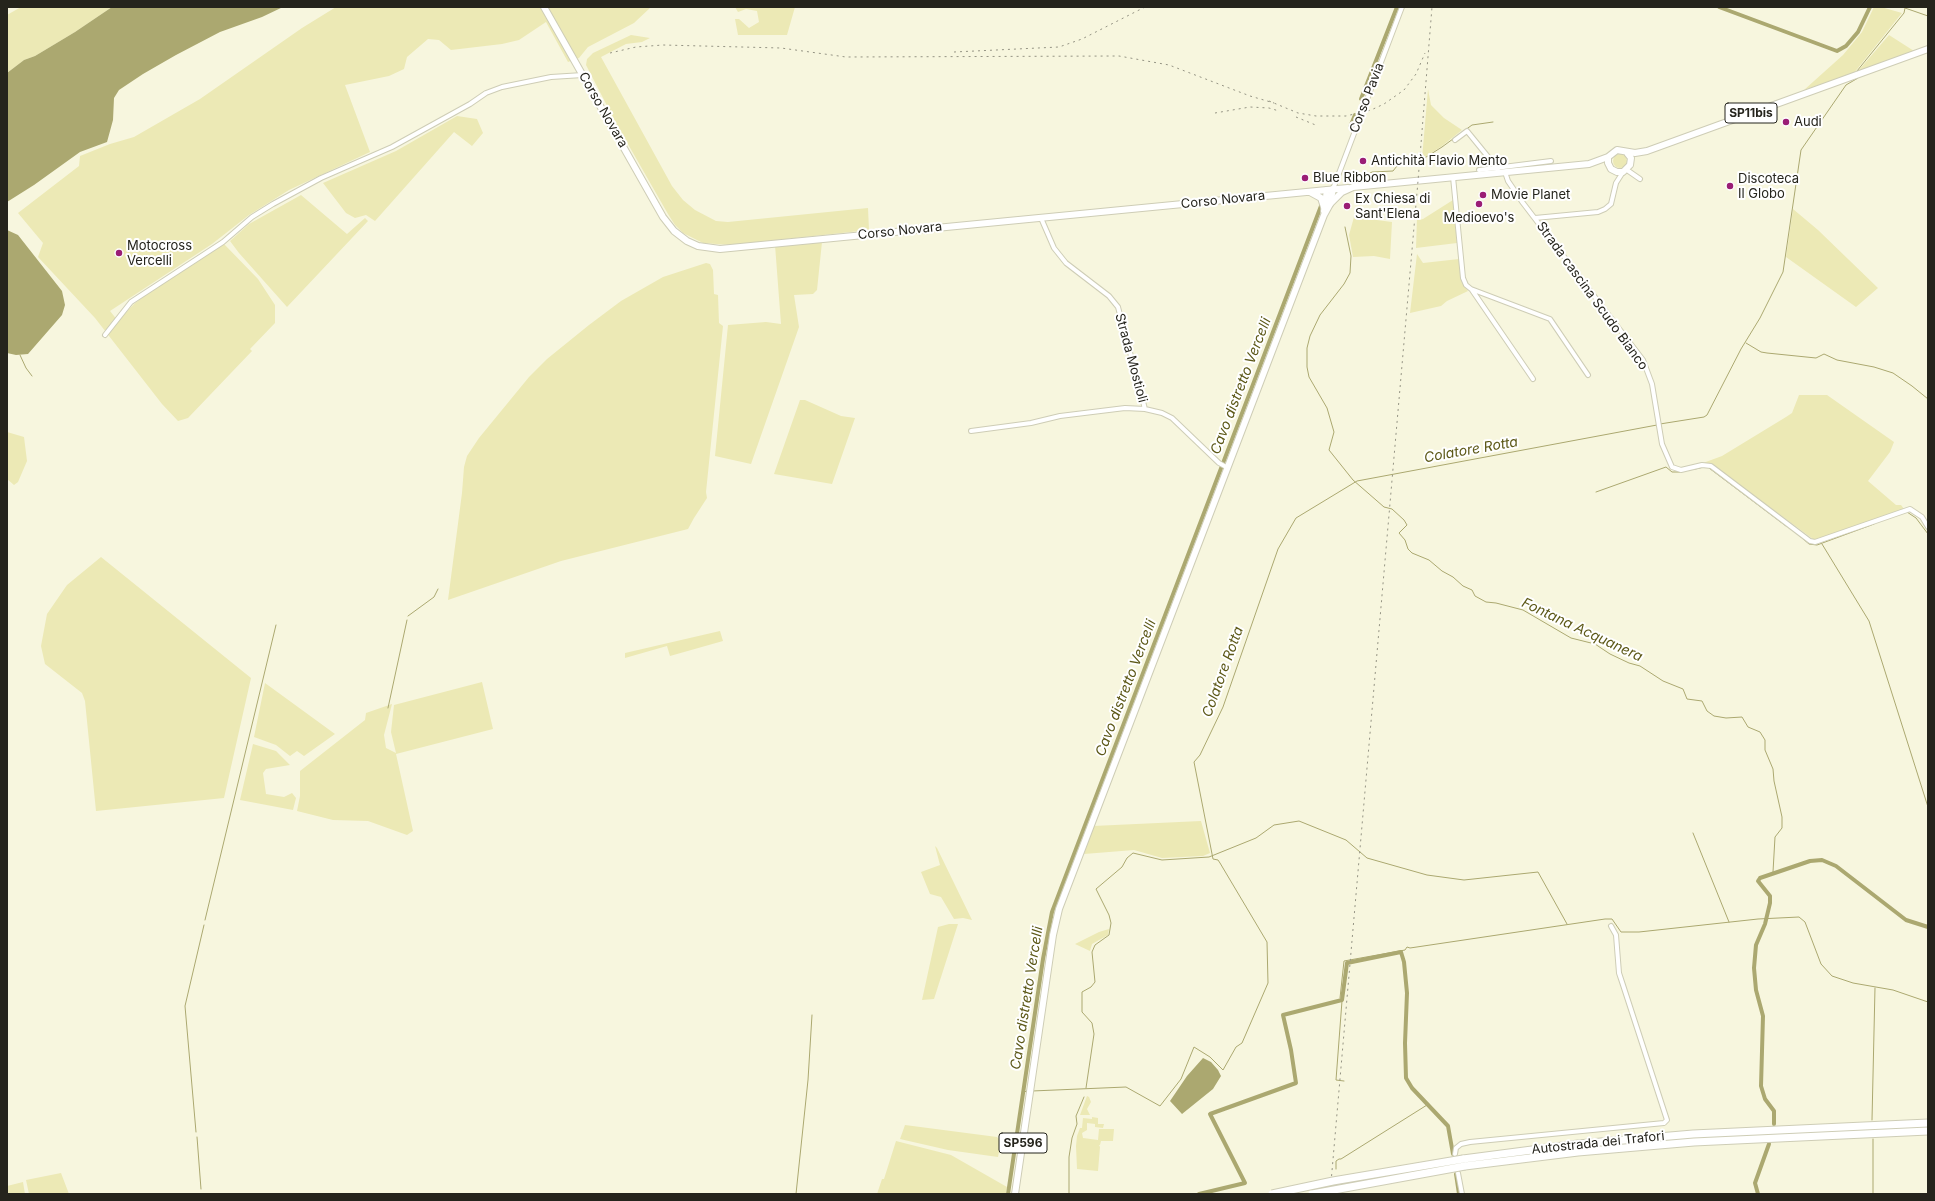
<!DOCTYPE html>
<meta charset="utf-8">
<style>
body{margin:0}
#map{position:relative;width:1935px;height:1201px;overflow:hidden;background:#f7f6de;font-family:Inter,sans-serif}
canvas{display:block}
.frame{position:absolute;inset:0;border:8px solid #25241c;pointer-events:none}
</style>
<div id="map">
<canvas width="1935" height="1201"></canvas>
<div class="frame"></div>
</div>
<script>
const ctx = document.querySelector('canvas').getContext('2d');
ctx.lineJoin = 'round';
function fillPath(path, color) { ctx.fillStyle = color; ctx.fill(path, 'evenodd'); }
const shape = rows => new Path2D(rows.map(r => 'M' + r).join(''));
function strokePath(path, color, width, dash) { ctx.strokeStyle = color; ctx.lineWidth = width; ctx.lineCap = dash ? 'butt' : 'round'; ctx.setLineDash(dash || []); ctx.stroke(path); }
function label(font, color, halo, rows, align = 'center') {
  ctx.font = font + ' Inter,sans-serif'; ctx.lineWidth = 4; ctx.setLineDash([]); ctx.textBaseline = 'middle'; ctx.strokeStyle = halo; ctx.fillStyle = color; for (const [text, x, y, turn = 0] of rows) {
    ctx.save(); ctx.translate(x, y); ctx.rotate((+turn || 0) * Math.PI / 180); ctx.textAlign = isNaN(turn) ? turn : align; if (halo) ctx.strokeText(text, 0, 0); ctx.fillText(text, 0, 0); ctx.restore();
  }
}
fillPath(shape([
 [21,7,112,7,75,32,35,56,24,60,7,73,7,15],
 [336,7,651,7,634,23,588,47,579,58,568,62,546,22,519,40,502,44,451,50,439,40,428,39,407,57,404,69,389,76,345,85,370,152,289,190,249,215,212,244,110,311,118,321,134,304,147,294,224,244,258,279,275,305,275,323,250,349,252,351,188,418,178,421,162,404,95,318,38,257,43,243,18,213,79,166,80,156,110,144,134,137,200,99,302,28],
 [735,7,795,7,787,35,738,35,735,19,739,19,749,28,759,22,757,11,746,9,738,12],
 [1874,7,1881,7,1902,13,1854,73,1804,90,1843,55,1862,32],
 [631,35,650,38,642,42,626,44,601,57,672,186,683,200,695,210,716,221,728,222,868,208,869,230,731,245,703,243,683,233,675,225,668,214,617,125,586,65,587,59,593,53],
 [1889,35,1914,51,1858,71],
 [1428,89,1431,105,1444,118,1462,130,1442,146,1422,159],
 [457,116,477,119,483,133,472,146,454,132,375,221,366,215,355,218,346,213,323,183,396,151],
 '1613 161a7 7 0 1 1 14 0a7 7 0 1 1-14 0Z',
 [301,195,347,234,365,218,368,221,287,307,239,253,230,241,249,224],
 [1453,200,1457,243,1416,248,1417,218,1419,220,1423,219],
 [1793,209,1818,230,1878,288,1856,307,1786,257],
 [1354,217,1392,222,1390,259,1374,256,1353,257,1349,235],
 [822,242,817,290,813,294,794,295,799,327,751,464,715,456,728,325,766,322,781,324,775,245],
 [1417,254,1423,263,1459,259,1462,283,1468,291,1447,301,1441,306,1410,313],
 [706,263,710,264,713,270,714,294,718,295,719,323,723,326,706,492,707,498,694,518,688,529,561,561,448,600,462,493,464,467,467,456,479,438,529,377,547,359,589,325,621,301,663,277],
 [1799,395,1827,395,1894,442,1890,452,1868,481,1896,505,1901,505,1904,509,1823,539,1813,539,1715,467,1703,463,1722,456,1786,417,1792,413],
 [800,400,805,400,841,416,855,418,832,484,774,474],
 [7,432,24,437,27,461,18,482,14,485,7,479],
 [101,557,251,678,224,798,96,811,85,701,82,693,45,664,41,646,47,614,67,585],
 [720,631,723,641,670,656,667,646,625,658,625,653],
 [482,682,493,729,396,754,413,831,407,835,368,821,333,820,297,811,300,796,300,771,365,720,366,713,392,704,384,735,386,748,396,753,391,732,394,705],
 [265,683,335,734,304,756,297,751,290,756,276,745,254,737],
 [253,744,276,751,290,765,266,769,263,773,266,794,284,797,292,793,296,798,293,810,240,800],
 [1201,821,1210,853,1203,856,1162,858,1134,850,1084,854,1093,826],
 [935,846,937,848,972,920,963,918,954,919,941,897,930,894,921,872,940,865],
 [949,924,958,924,934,999,922,1000,938,927],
 [1109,929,1108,935,1092,944,1090,951,1075,944,1099,932],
 [1087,1096,1089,1097,1091,1102,1087,1109,1090,1115,1080,1115],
 [1092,1117,1098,1118,1098,1124,1104,1124,1103,1128,1095,1127,1095,1124,1087,1123,1087,1130,1082,1133,1083,1138,1098,1140,1099,1129,1114,1129,1113,1141,1101,1141,1100,1145,1099,1145,1100,1147,1098,1171,1077,1169,1076,1146,1077,1136,1080,1128,1082,1128,1083,1118,1092,1119],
 [905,1125,997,1137,1001,1141,998,1157,948,1150,900,1139],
 [896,1141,951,1155,1007,1187,1006,1194,877,1194,882,1179,884,1179],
 [61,1173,69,1194,29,1194,26,1180],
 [23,1182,25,1194,7,1194,7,1186]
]), '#ece9b5');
fillPath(shape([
 [112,7,283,7,262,17,220,32,176,55,143,74,119,90,114,98,113,120,107,142,80,152,34,185,7,202,7,73,24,60,35,56,75,32],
 [7,230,18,235,62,291,65,305,62,315,28,354,16,355,7,353],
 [1203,1058,1211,1062,1218,1070,1221,1076,1213,1089,1182,1114,1170,1101,1187,1076]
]), '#aba870');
strokePath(shape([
 [1857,71,1904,13,1905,8,1928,16],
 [1423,159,1442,147,1472,125,1493,122],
 [1358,183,1361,178,1372,172,1393,171,1397,166,1417,162],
 [1345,227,1351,256,1350,273,1344,284,1320,315,1310,336,1307,348,1307,367,1309,377,1327,408,1334,432,1329,450,1353,480,1384,507,1392,509,1404,520,1407,525,1399,533,1405,540,1408,549,1412,553,1429,560,1442,571,1453,577,1463,586,1472,590,1475,596,1486,602,1496,603,1523,610,1571,638,1595,644,1610,654,1629,663,1640,666,1663,681,1683,689,1687,699,1702,701,1707,711,1714,716,1726,718,1742,717,1748,727,1760,732,1765,740,1765,750,1773,769,1774,781,1782,817,1782,828,1775,837,1773,872],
 [1746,343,1761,352,1767,353,1816,358,1824,354,1837,360,1874,367,1893,373,1912,386,1928,399],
 [20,355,26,368,32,376],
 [1660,424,1704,417,1707,415,1741,349,1760,318,1783,272,1801,150,1846,85,1858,78],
 [1709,468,1786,526],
 [1695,469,1704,467],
 [1596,492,1666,467,1672,472,1680,472],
 [1907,512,1916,518,1928,534],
 [1794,531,1809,544,1817,545,1874,524],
 [1822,544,1869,621,1928,807],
 [408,616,434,597,438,589],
 [388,708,407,620],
 [1693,833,1729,922],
 [205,920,276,625],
 [1340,998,1344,961,1405,950,1407,947,1410,948,1605,919,1612,919,1621,932,1639,932,1758,919,1799,917,1805,922,1821,964,1832,976,1853,983,1893,990,1928,1002],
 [1342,1001,1336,1080,1344,1081],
 [1086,1088,1094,1034,1092,1023,1082,1012,1082,992,1091,987,1095,982,1092,952,1095,945,1109,935,1111,923,1109,915,1096,889,1122,867,1127,858,1133,853,1162,860,1209,857,1256,838,1274,825,1299,821,1346,840,1367,858,1427,875,1464,880,1538,872,1567,924],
 [1032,1091,1126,1087,1160,1106,1181,1079,1194,1047,1210,1057,1223,1070,1236,1047,1242,1043,1268,983,1267,942,1220,863,1218,860,1213,859,1194,762,1200,755,1223,707,1278,549,1296,518,1357,481,1657,425],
 [1024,1092,1027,1091],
 [1872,1120,1875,988],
 [196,1132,185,1006,204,925],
 [197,1137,201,1189],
 [1873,1139,1873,1194],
 [1336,1169,1336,1161,1339,1159,1341,1159,1427,1105],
 [796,1194,808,1080,812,1015],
 [1069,1194,1069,1157,1072,1138,1077,1124,1076,1116,1084,1097]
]), '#aba870', 1);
strokePath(shape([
 [1719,7,1837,51,1846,46,1858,32,1870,7],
 [1361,99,1397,7],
 [1350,127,1355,115],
 [1774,1124,1774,1111,1765,1099,1761,1086,1763,1016,1756,990,1754,968,1756,945,1765,924,1770,903,1770,896,1758,881,1760,878,1810,861,1822,860,1836,866,1906,920,1928,927],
 [1456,1174,1459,1194],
 [1008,1194,1043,959,1052,912,1321,206],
 [1199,1194,1245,1183,1210,1114,1296,1083,1291,1050,1283,1015,1342,1000,1347,963,1401,952,1404,962,1407,993,1405,1043,1406,1078,1412,1088,1448,1126,1453,1154],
 [1758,1194,1755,1183,1769,1144]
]), '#aba870', 4);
const street = shape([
 [1455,140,1467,131,1498,169],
 [1479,170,1551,161],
 [1627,170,1640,179],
 [1505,172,1508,181,1523,203,1643,360,1652,384,1662,444,1672,467,1681,470,1702,465,1711,466,1810,541,1815,542,1910,509,1922,517,1928,527],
 [1453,177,1463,278,1466,285,1471,289,1550,319,1588,375],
 [1333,189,1402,7],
 [1041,218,1054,248,1066,263,1109,296,1118,307,1145,409],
 [1535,218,1598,212,1605,209,1611,204,1616,183,1623,172],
 [1472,290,1533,379],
 [105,335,131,302,223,242,252,217,273,204,321,178,392,147,470,104,486,93,502,87,551,77,583,75],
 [971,431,1031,423,1060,416,1125,408,1145,409,1162,413,1172,418,1219,463,1228,468],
 [1455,1154,1456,1148,1461,1144,1470,1142,1664,1123,1667,1120,1622,982,1619,973,1616,935,1611,926],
 [1458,1173,1462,1194]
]);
const secondary = shape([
 [544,7,663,217,674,231,687,241,698,246,720,249,1327,190],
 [1310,192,1321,198,1324,207],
 [1330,204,1333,189]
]);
const primary = shape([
 [1608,157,1608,163,1611,169,1617,172,1623,172,1630,165,1631,158,1627,153],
 [1324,211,1327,190,1348,188],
 [1015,1194,1053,935,1059,909,1324,215,1330,204,1342,192,1353,187,1589,164,1608,157,1617,150,1635,153,1647,151,1928,49]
]);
const highway = shape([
 [1463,1159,1578,1144,1693,1134,1928,1123],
 [1465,1166,1578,1152,1694,1142,1928,1131]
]);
strokePath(street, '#cecdb6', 6);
strokePath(secondary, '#cecdb6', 8);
strokePath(primary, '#cecdb6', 8);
strokePath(highway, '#cecdb6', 9);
strokePath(street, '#fff', 4);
strokePath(secondary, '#fff', 6);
strokePath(primary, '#fff', 6);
strokePath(highway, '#fff', 7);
strokePath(shape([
 [954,52,1059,47,1082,39,1145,7],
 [610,53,636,47,663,45,781,48,846,57,1119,56,1169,65,1250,96,1274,103],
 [1269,101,1298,113,1316,116,1346,116,1371,110,1384,104,1404,90,1416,74,1425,53],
 [1215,113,1250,107,1269,108,1279,111],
 [1296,117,1318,126],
 [1330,1194,1418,181,1432,7]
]), '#949383', 1, [2, 4]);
const highwayBridge = shape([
 [1272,1194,1333,1181,1463,1159],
 [1312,1194,1465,1166]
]);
strokePath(highwayBridge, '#cecdb6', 9, []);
strokePath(highwayBridge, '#fff', 7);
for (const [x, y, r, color] of [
 [1786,122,4,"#9a1d75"],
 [1363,161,4,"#9a1d75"],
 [1305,178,4,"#9a1d75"],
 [1730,186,4,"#9a1d75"],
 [1483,195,4,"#9a1d75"],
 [1479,204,4,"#9a1d75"],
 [1347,206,4,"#9a1d75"],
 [119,253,4,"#9a1d75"]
]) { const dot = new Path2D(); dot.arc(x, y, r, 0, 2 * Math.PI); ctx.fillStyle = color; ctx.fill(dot); strokePath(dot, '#fff', 1.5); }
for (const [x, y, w] of [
 [1751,113,52],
 [1023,1143,48]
]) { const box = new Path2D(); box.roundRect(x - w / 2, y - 10, w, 20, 3); ctx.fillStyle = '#fff'; ctx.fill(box); strokePath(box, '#25241c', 1); }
label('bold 12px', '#25241c', null, [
 ["SP11bis",1751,113],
 ["SP596",1023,1143]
]);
label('13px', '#25241c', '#fff', [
 ["Corso Pavia",1367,98,-69],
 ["Corso Novara",603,110,60],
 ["Corso Novara",1223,200,-6],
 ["Corso Novara",900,231,-6],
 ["Strada cascina Scudo Bianco",1592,296,54],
 ["Strada Mostioli",1131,358,75],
 ["Autostrada dei Trafori",1598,1143,-6]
]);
label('13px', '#25241c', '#fff', [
 ["Audi",1794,122],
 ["Antichità Flavio Mento",1371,161],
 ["Blue Ribbon",1313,178],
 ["Discoteca",1738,179],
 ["Il Globo",1738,194],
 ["Movie Planet",1491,195],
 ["Ex Chiesa di",1355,199],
 ["Sant'Elena",1355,214],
 ["Medioevo's",1479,218,"center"],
 ["Motocross",127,246],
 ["Vercelli",127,261]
], 'left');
label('italic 14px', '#5c5817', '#fff', [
 ["Cavo distretto Vercelli",1241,386,-69],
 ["Colatore Rotta",1471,450,-10],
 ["Fontana Acquanera",1582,630,25],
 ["Colatore Rotta",1223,672,-70],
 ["Cavo distretto Vercelli",1126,688,-69],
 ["Cavo distretto Vercelli",1027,998,-81]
]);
</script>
